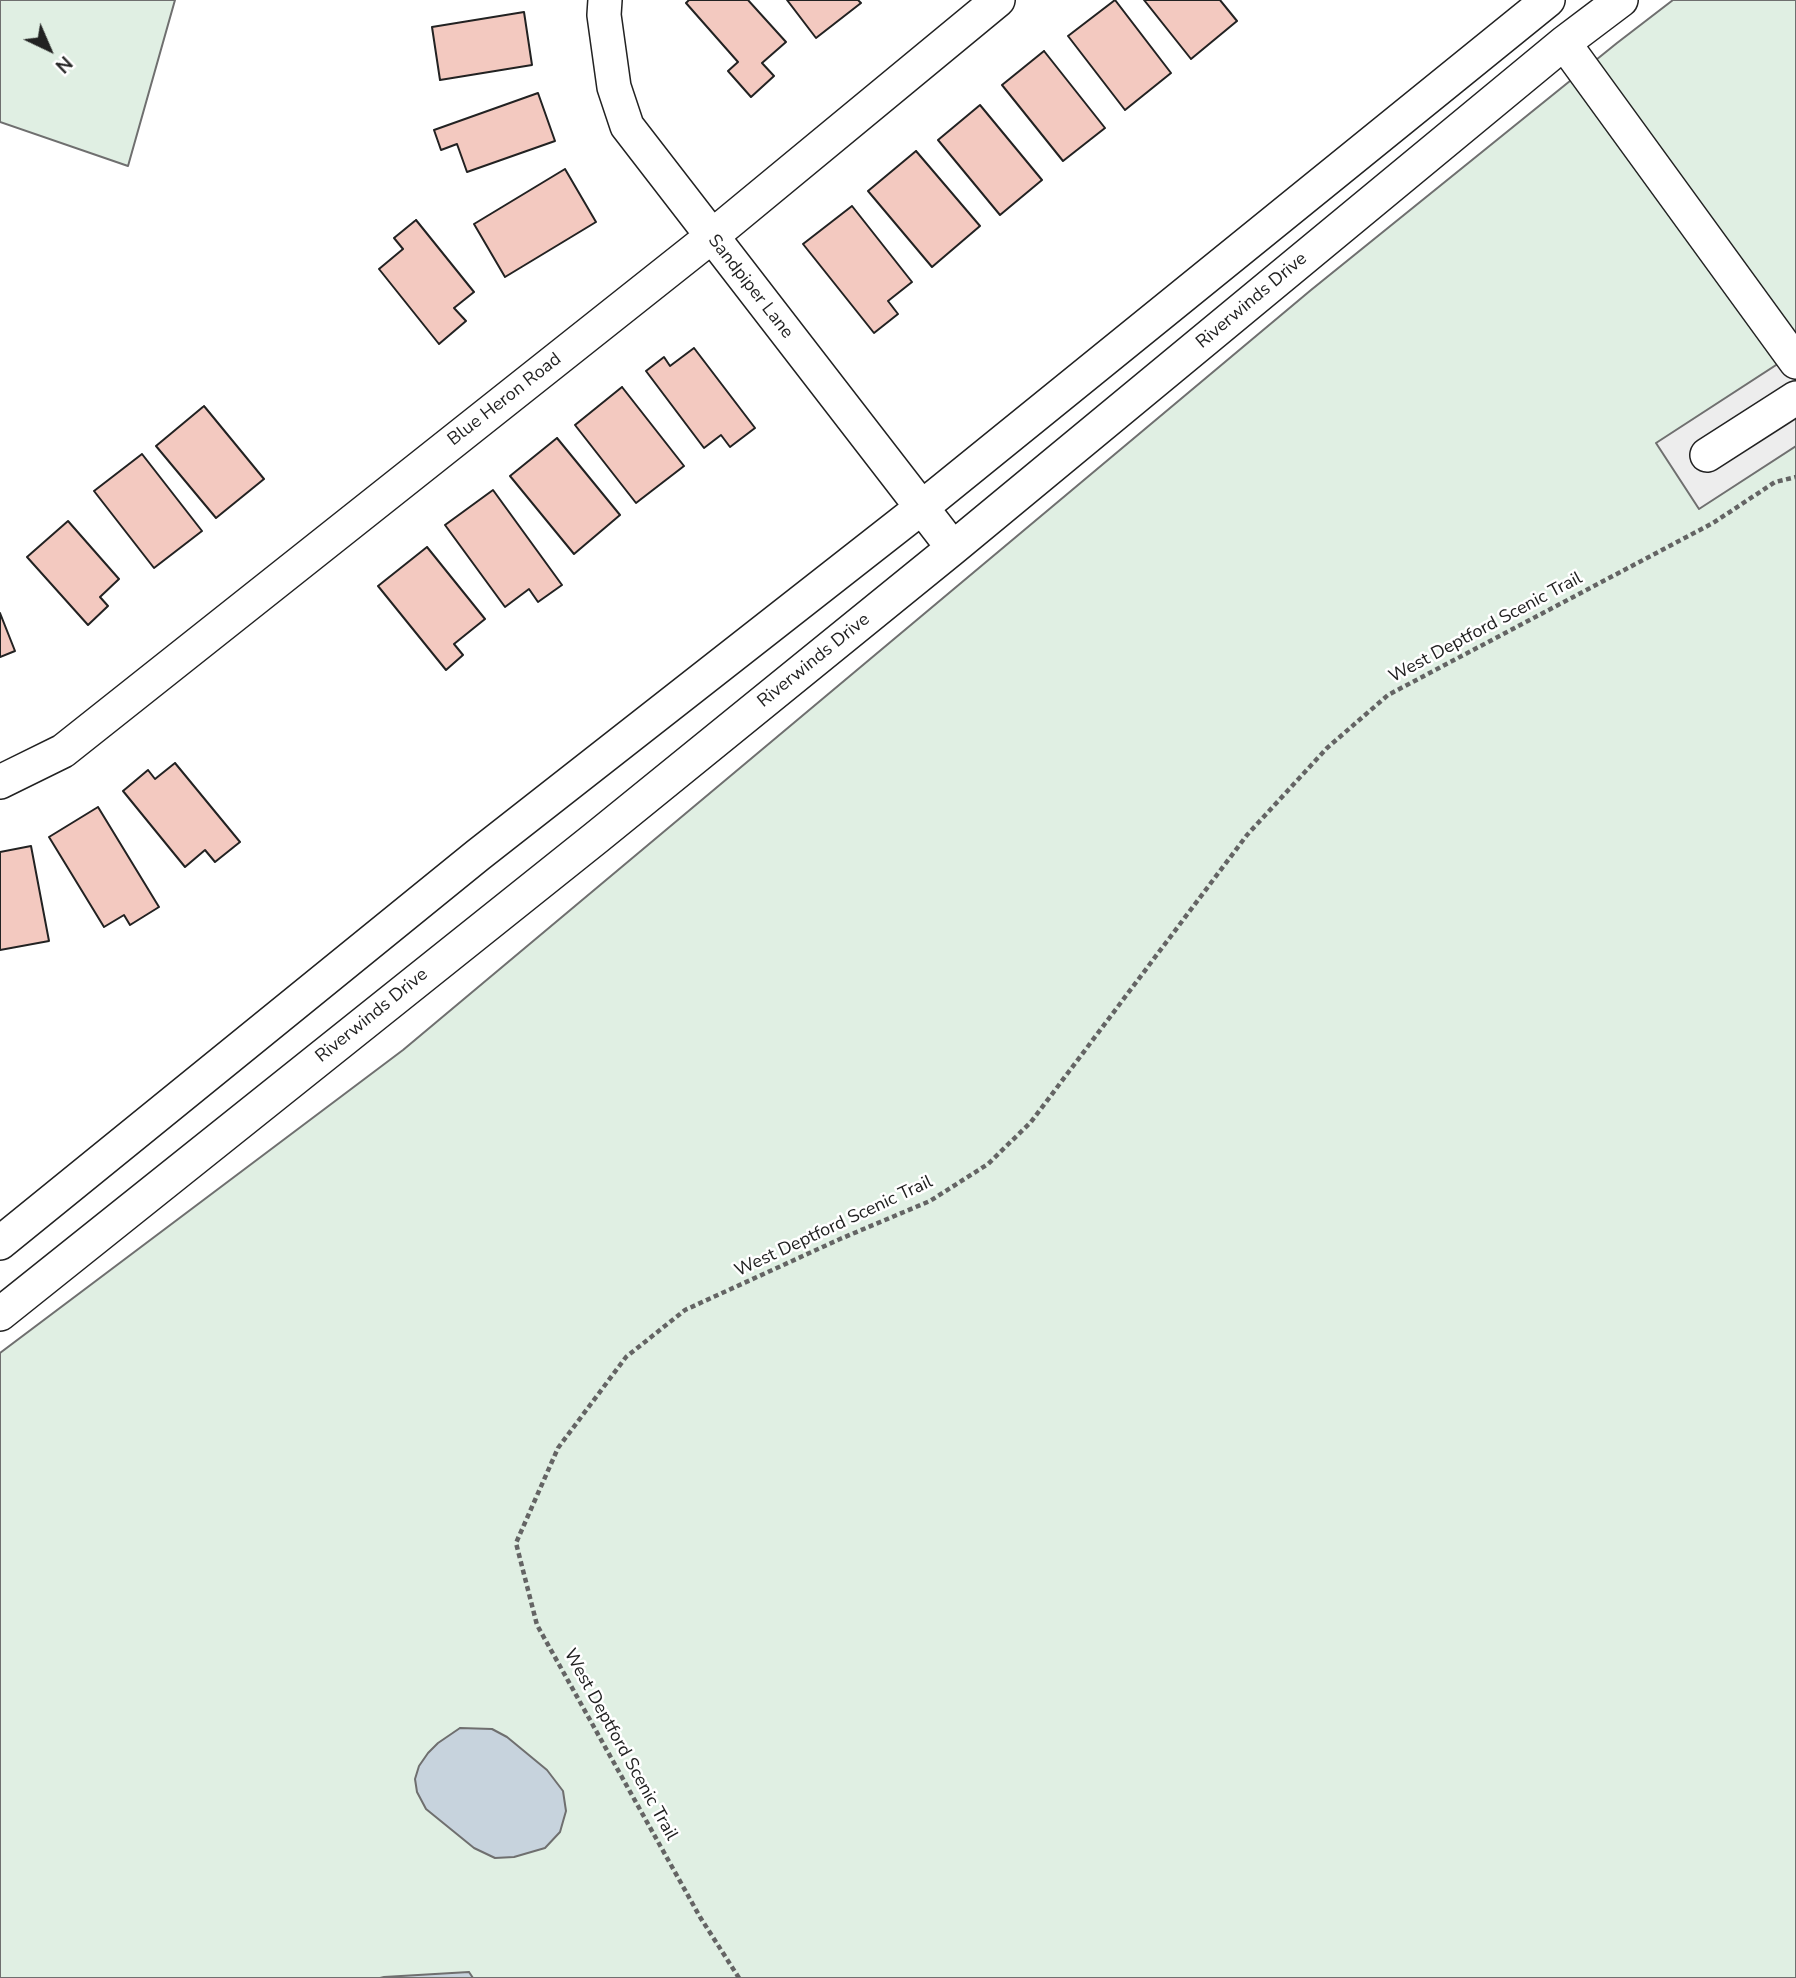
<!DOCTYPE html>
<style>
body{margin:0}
#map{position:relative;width:1796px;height:1978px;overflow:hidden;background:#fff;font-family:"Nunito Sans",sans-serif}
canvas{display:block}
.north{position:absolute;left:14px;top:14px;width:70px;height:70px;-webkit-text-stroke:5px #fff;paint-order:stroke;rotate:136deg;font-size:19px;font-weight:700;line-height:28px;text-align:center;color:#222}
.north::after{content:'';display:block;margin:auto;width:24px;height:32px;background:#222;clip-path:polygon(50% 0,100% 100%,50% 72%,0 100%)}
</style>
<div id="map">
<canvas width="1796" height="1978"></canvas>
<div class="north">N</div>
</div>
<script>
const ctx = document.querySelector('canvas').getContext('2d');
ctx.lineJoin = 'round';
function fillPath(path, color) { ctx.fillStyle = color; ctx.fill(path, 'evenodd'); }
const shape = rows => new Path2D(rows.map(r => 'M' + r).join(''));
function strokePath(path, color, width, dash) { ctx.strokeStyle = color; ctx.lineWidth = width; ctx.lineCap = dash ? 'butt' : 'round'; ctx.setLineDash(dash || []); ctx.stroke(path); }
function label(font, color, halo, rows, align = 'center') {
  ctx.font = font + ' "Nunito Sans",sans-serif'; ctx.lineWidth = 5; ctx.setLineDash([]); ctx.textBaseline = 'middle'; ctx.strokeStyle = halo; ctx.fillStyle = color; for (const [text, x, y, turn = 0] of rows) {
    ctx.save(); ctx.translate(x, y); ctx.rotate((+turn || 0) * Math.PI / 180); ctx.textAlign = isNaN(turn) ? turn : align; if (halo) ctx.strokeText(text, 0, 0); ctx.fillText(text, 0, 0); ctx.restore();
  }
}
const green = shape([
 [0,0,175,0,128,166,0,122,0,0],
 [1673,0,1796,0,1796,1978,0,1978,0,1353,403,1050,1311,290,1617,43,1673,0]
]);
fillPath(green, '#e0efe3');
strokePath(green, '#6f6f6f', 2);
const parking = shape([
 [1796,352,1796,446,1699,509,1656,443,1796,352]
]);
fillPath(parking, '#ededed');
strokePath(parking, '#6f6f6f', 2);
const water = shape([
 [460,1728,492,1729,507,1737,547,1770,563,1791,566,1811,560,1832,545,1848,514,1857,495,1858,474,1848,426,1809,417,1792,415,1779,419,1766,428,1753,438,1743,460,1728],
 [469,1972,473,1978,380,1978,384,1977,469,1972]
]);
fillPath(water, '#c7d3dd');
strokePath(water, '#6f6f6f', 2);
const building = shape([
 [689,0,748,0,786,42,762,63,774,76,751,97,728,71,738,62,686,3,689,0],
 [787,0,858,0,861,3,816,38,787,0],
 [1115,0,1171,73,1125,110,1068,36,1115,0],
 [1144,0,1220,0,1237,21,1191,59,1144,0],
 [524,12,532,65,440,80,432,27,524,12],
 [1044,51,1105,128,1063,161,1002,85,1044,51],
 [538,93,555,141,467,172,457,144,441,150,434,130,538,93],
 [980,105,1042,180,1000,215,938,140,980,105],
 [916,151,980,226,932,267,868,191,916,151],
 [565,169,596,222,505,277,474,224,565,169],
 [852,206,912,282,888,301,898,314,874,333,803,244,852,206],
 [416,220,474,292,454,308,466,321,439,344,379,269,403,249,394,238,416,220],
 [694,348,755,428,730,447,721,435,704,448,646,371,664,357,670,366,694,348],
 [622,387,684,466,636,503,575,425,622,387],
 [204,406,264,479,216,518,156,446,204,406],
 [557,438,620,515,574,554,510,476,557,438],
 [142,454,202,531,154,568,94,491,142,454],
 [493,490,562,585,538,602,529,589,505,607,445,525,493,490],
 [68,521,119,579,100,597,108,606,88,625,27,557,68,521],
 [427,547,485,619,454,644,463,655,446,670,378,586,427,547],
 [0,613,15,651,0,657,0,613],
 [175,763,240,842,215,862,205,850,185,867,123,791,148,770,155,779,175,763],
 [98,807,159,907,130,925,124,915,104,927,49,837,98,807],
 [31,846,49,941,0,950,0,852,31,846]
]);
fillPath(building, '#f3c9c0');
strokePath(building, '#222', 2);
const street = shape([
 [605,0,604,15,614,87,627,126,953,548],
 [1564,43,1796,362],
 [1707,455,1796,398],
 [0,782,63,751,711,237,998,0],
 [0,1243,478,855,921,508,1548,0],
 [0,1314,597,837,953,548,1564,43,1621,0]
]);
strokePath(street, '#222', 36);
strokePath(shape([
 [739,1978,700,1917,537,1625,516,1543,558,1448,626,1357,685,1310,840,1239,930,1201,988,1164,1031,1122,1247,835,1327,748,1388,695,1713,523,1775,482,1796,477]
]), '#646464', 4.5, [5, 3.5]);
strokePath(street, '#fff', 33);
label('18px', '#222', '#fff', [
 ["Sandpiper Lane",750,287,52],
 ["Riverwinds Drive",1252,301,-40],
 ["Blue Heron Road",505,400,-38],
 ["West Deptford Scenic Trail",1486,628,-28],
 ["Riverwinds Drive",814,661,-39],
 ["Riverwinds Drive",372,1016,-39],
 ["West Deptford Scenic Trail",834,1227,-25],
 ["West Deptford Scenic Trail",620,1745,61]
]);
</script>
